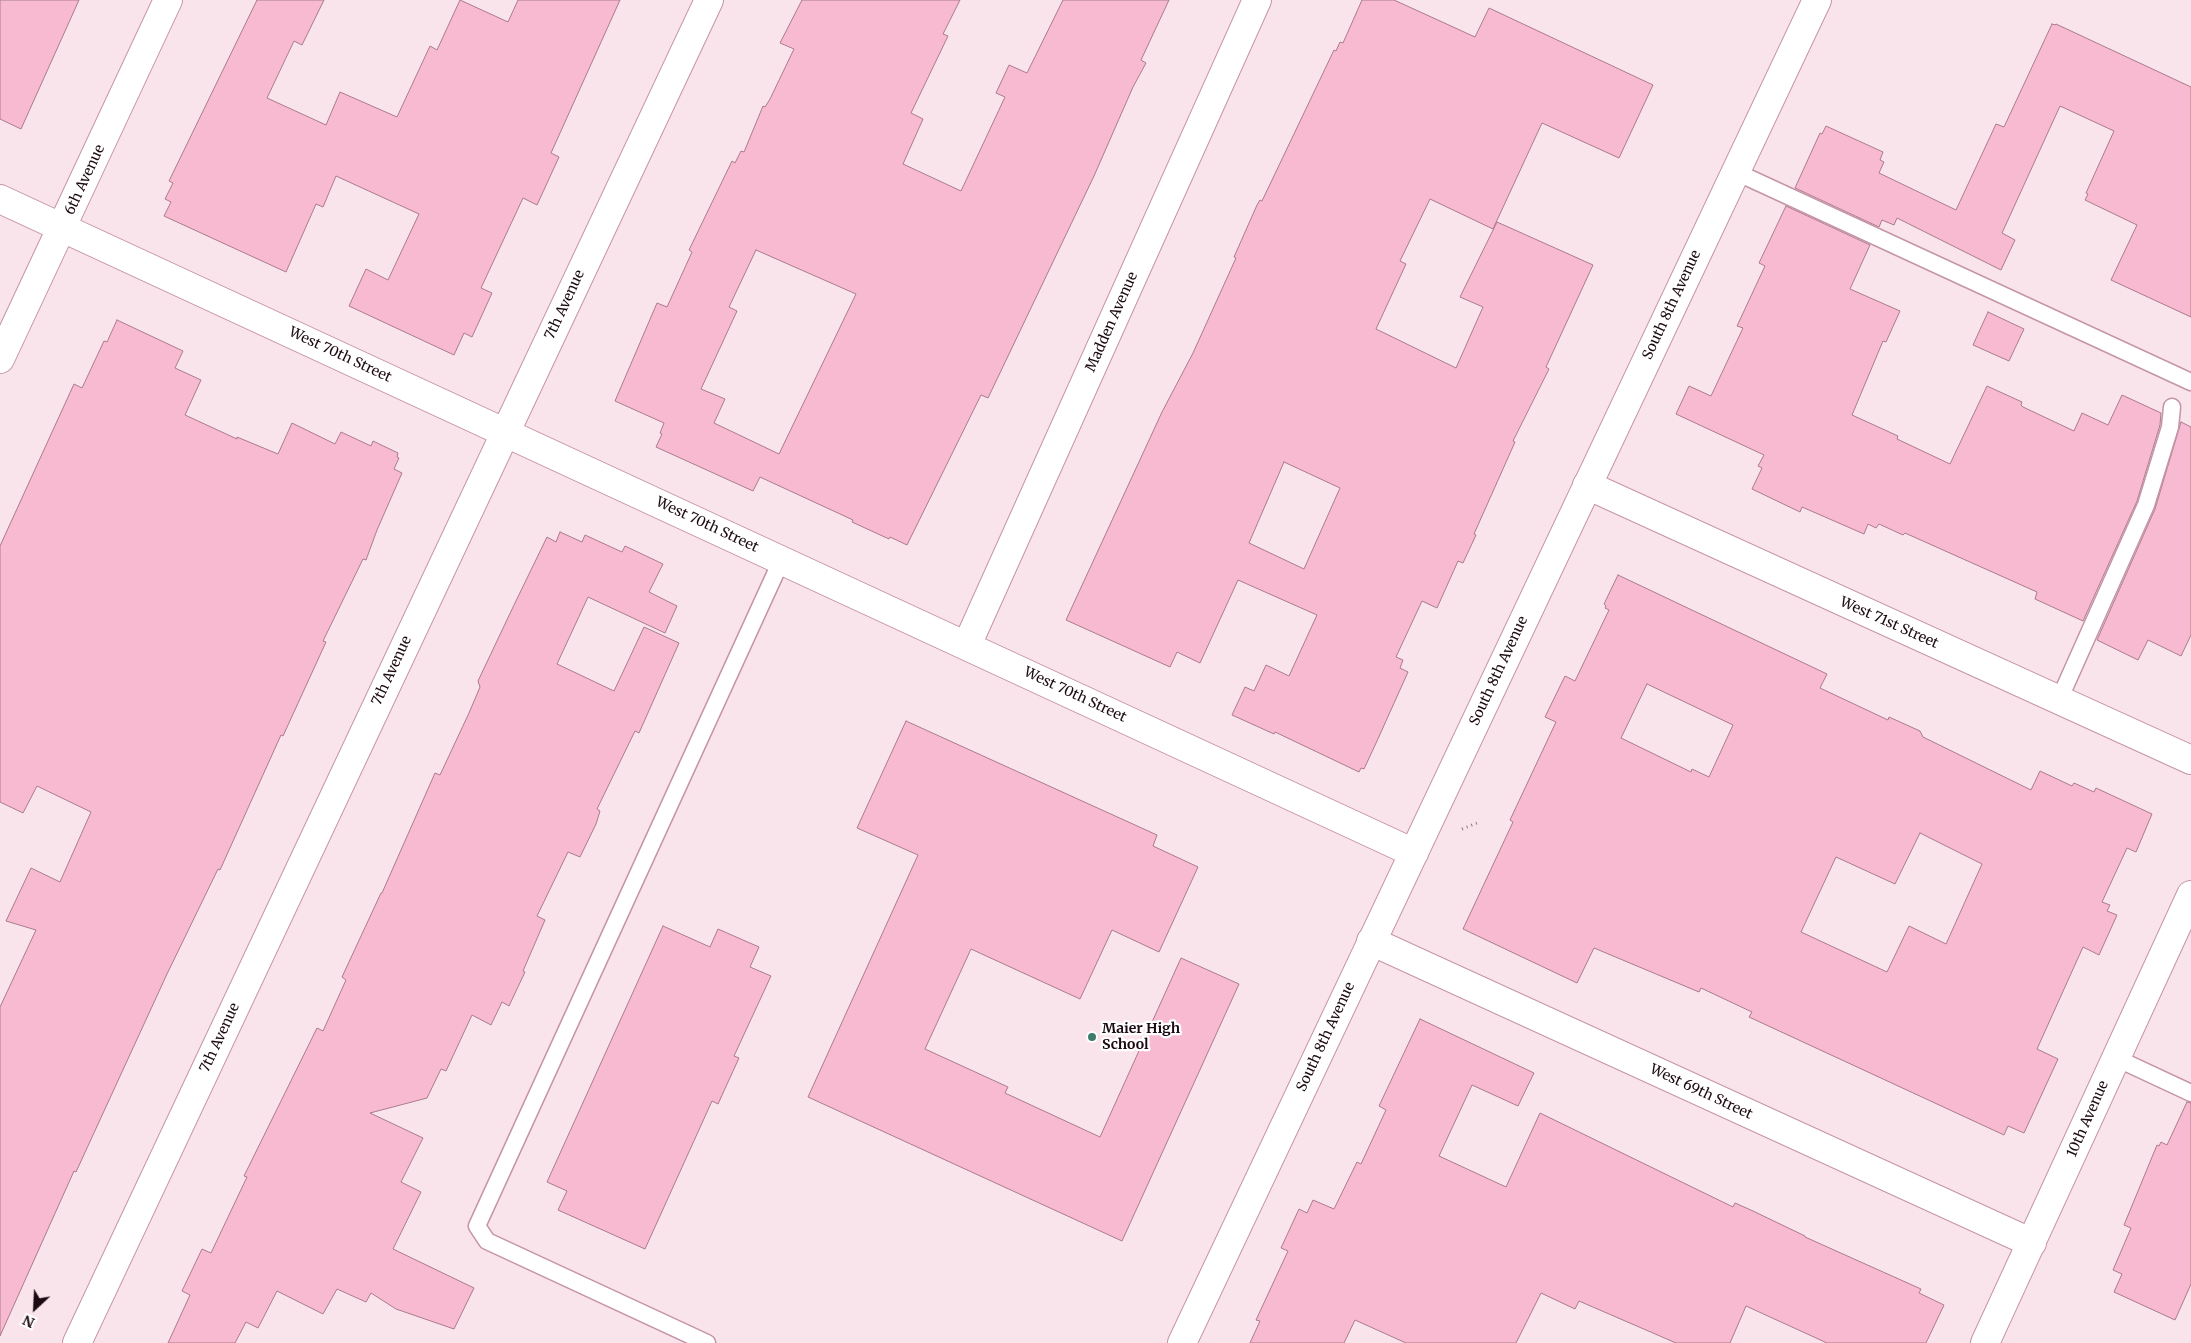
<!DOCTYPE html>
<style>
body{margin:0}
#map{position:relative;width:2191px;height:1343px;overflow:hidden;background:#fae4ec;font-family:Merriweather,serif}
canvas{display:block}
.north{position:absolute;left:10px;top:1283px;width:50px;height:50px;-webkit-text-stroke:4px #fff;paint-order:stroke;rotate:205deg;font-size:14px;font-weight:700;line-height:20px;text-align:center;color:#1c0a12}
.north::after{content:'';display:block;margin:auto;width:18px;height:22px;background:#1c0a12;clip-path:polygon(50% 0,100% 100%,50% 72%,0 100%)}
</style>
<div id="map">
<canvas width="2191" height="1343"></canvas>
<div class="north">N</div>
</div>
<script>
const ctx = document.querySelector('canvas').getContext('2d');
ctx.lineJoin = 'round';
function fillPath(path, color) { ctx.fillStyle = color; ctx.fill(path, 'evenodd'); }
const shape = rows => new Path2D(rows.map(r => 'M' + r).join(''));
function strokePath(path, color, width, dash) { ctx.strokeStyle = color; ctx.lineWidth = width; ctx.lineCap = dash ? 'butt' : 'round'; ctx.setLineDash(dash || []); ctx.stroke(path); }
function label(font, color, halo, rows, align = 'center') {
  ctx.font = font + ' Merriweather,serif'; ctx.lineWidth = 4.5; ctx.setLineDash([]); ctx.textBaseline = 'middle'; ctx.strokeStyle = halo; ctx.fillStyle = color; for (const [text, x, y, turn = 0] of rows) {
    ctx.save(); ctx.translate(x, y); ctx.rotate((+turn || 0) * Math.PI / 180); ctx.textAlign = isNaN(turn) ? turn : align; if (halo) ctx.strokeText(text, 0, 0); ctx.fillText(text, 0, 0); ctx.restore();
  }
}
const building = shape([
 [0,0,79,0,21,129,0,119,0,0],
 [257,0,324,0,302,45,294,41,267,98,326,125,340,92,397,117,430,46,437,50,460,0,508,22,518,0,620,0,551,153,559,157,537,205,523,198,481,288,492,293,472,337,464,333,454,355,349,306,366,269,388,280,419,214,336,176,323,207,316,204,286,272,164,216,171,202,165,199,173,183,169,181,257,0],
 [802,0,960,0,943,34,948,36,911,113,923,119,903,164,961,191,1005,97,996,93,1009,65,1027,73,1063,0,1169,0,1141,60,1146,63,1133,87,1094,176,988,398,981,395,907,545,890,537,889,539,852,522,853,520,760,477,753,491,656,447,662,434,660,433,664,423,615,401,657,303,667,307,692,252,689,250,732,161,735,163,741,151,744,152,763,106,765,107,770,99,794,49,780,43,802,0],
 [756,250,856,294,779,454,714,423,725,399,701,389,737,311,729,307,756,250],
 [1362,0,1394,0,1475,37,1489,8,1653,85,1619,158,1542,123,1493,229,1430,199,1400,261,1406,264,1376,329,1456,368,1483,307,1460,297,1497,222,1593,265,1546,367,1549,369,1513,441,1515,442,1474,534,1476,535,1463,563,1458,561,1437,608,1422,601,1396,657,1403,660,1400,668,1408,672,1377,741,1364,769,1361,768,1359,772,1275,732,1274,734,1232,715,1245,687,1254,691,1266,665,1289,676,1317,615,1238,580,1200,663,1177,652,1170,667,1066,620,1162,412,1193,353,1236,258,1234,257,1257,205,1260,200,1262,201,1334,50,1336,51,1340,42,1343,43,1362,0],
 [1284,462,1340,488,1304,569,1249,543,1284,462],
 [2052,24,2055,25,2056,24,2191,87,2191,317,2111,280,2137,225,2085,200,2088,194,2086,193,2114,131,2060,106,2002,233,2015,240,2001,270,1897,218,1894,225,1882,220,1879,227,1795,188,1820,133,1822,134,1826,126,1883,152,1880,160,1884,162,1879,173,1956,210,1996,124,2004,127,2052,24],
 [1786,206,1870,245,1850,289,1900,311,1886,342,1883,341,1852,415,1898,436,1897,439,1950,464,1987,386,2022,402,2021,405,2023,407,2074,431,2082,413,2108,425,2122,395,2161,413,2160,425,2137,501,2083,621,2035,599,2037,592,1905,533,1903,535,1879,524,1876,528,1868,524,1864,534,1802,507,1800,512,1752,489,1762,468,1758,466,1764,455,1676,414,1689,386,1711,396,1743,328,1737,326,1765,266,1759,263,1786,206],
 [1988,312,2024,329,2009,361,1973,345,1988,312],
 [117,320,183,351,175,368,201,380,185,415,237,439,237,437,278,454,292,423,335,444,341,432,371,446,373,441,398,453,397,457,399,458,394,469,402,473,377,530,366,560,363,559,323,641,326,642,283,736,281,735,220,870,218,869,167,974,76,1172,74,1171,0,1336,0,1007,36,930,6,921,31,868,60,882,91,812,37,786,23,813,0,802,0,546,74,384,82,388,104,341,107,342,117,320],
 [2181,422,2191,427,2191,635,2181,656,2148,640,2138,660,2097,640,2155,509,2181,422],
 [560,532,582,542,585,535,622,552,625,546,663,564,649,592,677,606,665,633,588,597,557,664,614,691,644,627,679,643,639,733,635,731,597,809,600,811,596,824,580,857,568,852,537,916,545,920,523,971,525,972,509,1006,502,1002,491,1025,472,1015,446,1071,441,1069,427,1098,370,1113,423,1138,401,1182,421,1192,393,1249,474,1288,454,1329,396,1309,371,1293,366,1302,337,1289,323,1314,277,1291,258,1328,246,1322,235,1343,168,1343,190,1295,182,1291,202,1249,211,1253,247,1177,244,1176,317,1028,323,1031,346,980,342,977,381,893,382,893,435,773,440,775,469,713,480,687,478,681,514,605,547,537,556,542,560,532],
 [1618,575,1827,674,1820,688,1888,720,1889,717,1920,731,1923,737,2031,790,2040,771,2072,786,2074,783,2094,792,2096,788,2152,814,2136,852,2127,848,2102,902,2110,905,2107,911,2117,915,2099,955,2083,947,2037,1049,2058,1059,2024,1133,2008,1126,2004,1135,1749,1017,1752,1012,1701,988,1699,992,1594,948,1577,983,1463,929,1513,822,1510,820,1556,722,1545,717,1565,676,1575,681,1609,610,1605,608,1606,606,1604,604,1618,575],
 [1647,684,1733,725,1709,777,1692,769,1691,772,1621,738,1647,684],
 [1920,833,1982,864,1946,944,1909,926,1887,972,1801,932,1836,857,1895,884,1920,833],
 [906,721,1157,835,1153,846,1198,867,1159,952,1112,930,1080,999,971,949,925,1049,1008,1087,1005,1093,1100,1137,1181,958,1239,984,1122,1241,808,1097,918,855,857,828,906,721],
 [663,926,710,947,718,929,759,947,750,967,771,976,734,1056,739,1058,718,1104,712,1101,645,1249,558,1210,567,1191,547,1182,663,926],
 [1420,1019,1534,1073,1518,1106,1472,1085,1439,1156,1506,1187,1540,1113,1733,1207,1735,1203,1753,1211,1805,1236,1805,1237,1921,1289,1919,1293,1944,1305,1926,1343,1827,1343,1746,1306,1730,1343,1676,1343,1579,1301,1575,1309,1541,1293,1516,1343,1406,1343,1355,1320,1344,1343,1250,1343,1260,1321,1256,1320,1288,1251,1281,1248,1299,1209,1307,1213,1313,1200,1334,1209,1357,1162,1361,1164,1386,1110,1379,1106,1420,1019],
 [2187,1102,2191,1103,2191,1284,2175,1320,2114,1292,2122,1274,2113,1270,2131,1228,2124,1225,2157,1145,2159,1146,2161,1142,2167,1145,2187,1102]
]);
fillPath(building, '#f7bad1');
strokePath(building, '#aa7a8d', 1);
const service = shape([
 [1736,172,2191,382],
 [2059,700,2146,505,2170,427,2172,407],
 [2116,1058,2191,1093],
 [707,1343,487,1241,477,1226,782,559]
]);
const minor = shape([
 [0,199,1414,853],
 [0,359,168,0],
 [1587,485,2191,760],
 [967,645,1257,0],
 [1371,941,2032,1243],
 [77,1343,709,0],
 [1985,1343,2191,895]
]);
const tertiary = shape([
 [1182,1343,1817,0]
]);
strokePath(service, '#c594a7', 19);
strokePath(minor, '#c594a7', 30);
strokePath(tertiary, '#c594a7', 30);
strokePath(shape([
 [1462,829,1477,823]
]), '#8e7a82', 3, [1, 4]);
strokePath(service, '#fff', 16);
strokePath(minor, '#fff', 28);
strokePath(tertiary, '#fff', 28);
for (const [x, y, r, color] of [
 [1092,1037,5,"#3c7d6b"]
]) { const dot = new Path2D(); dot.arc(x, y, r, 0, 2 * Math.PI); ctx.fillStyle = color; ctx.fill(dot); strokePath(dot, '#fff', 2); }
label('14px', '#1c0a12', '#fff', [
 ["6th Avenue",85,180,-65],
 ["7th Avenue",565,305,-65],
 ["South 8th Avenue",1672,305,-65],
 ["Madden Avenue",1112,322,-66],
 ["West 70th Street",340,355,25],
 ["West 70th Street",707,525,25],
 ["West 71st Street",1889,623,24],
 ["7th Avenue",392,671,-65],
 ["South 8th Avenue",1499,671,-65],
 ["West 70th Street",1075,695,25],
 ["South 8th Avenue",1326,1037,-65],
 ["7th Avenue",220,1038,-65],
 ["West 69th Street",1701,1092,25],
 ["10th Avenue",2088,1119,-66]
]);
label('bold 14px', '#1c0a12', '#fff', [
 ["Maier High",1102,1029],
 ["School",1102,1045]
], 'left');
</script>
